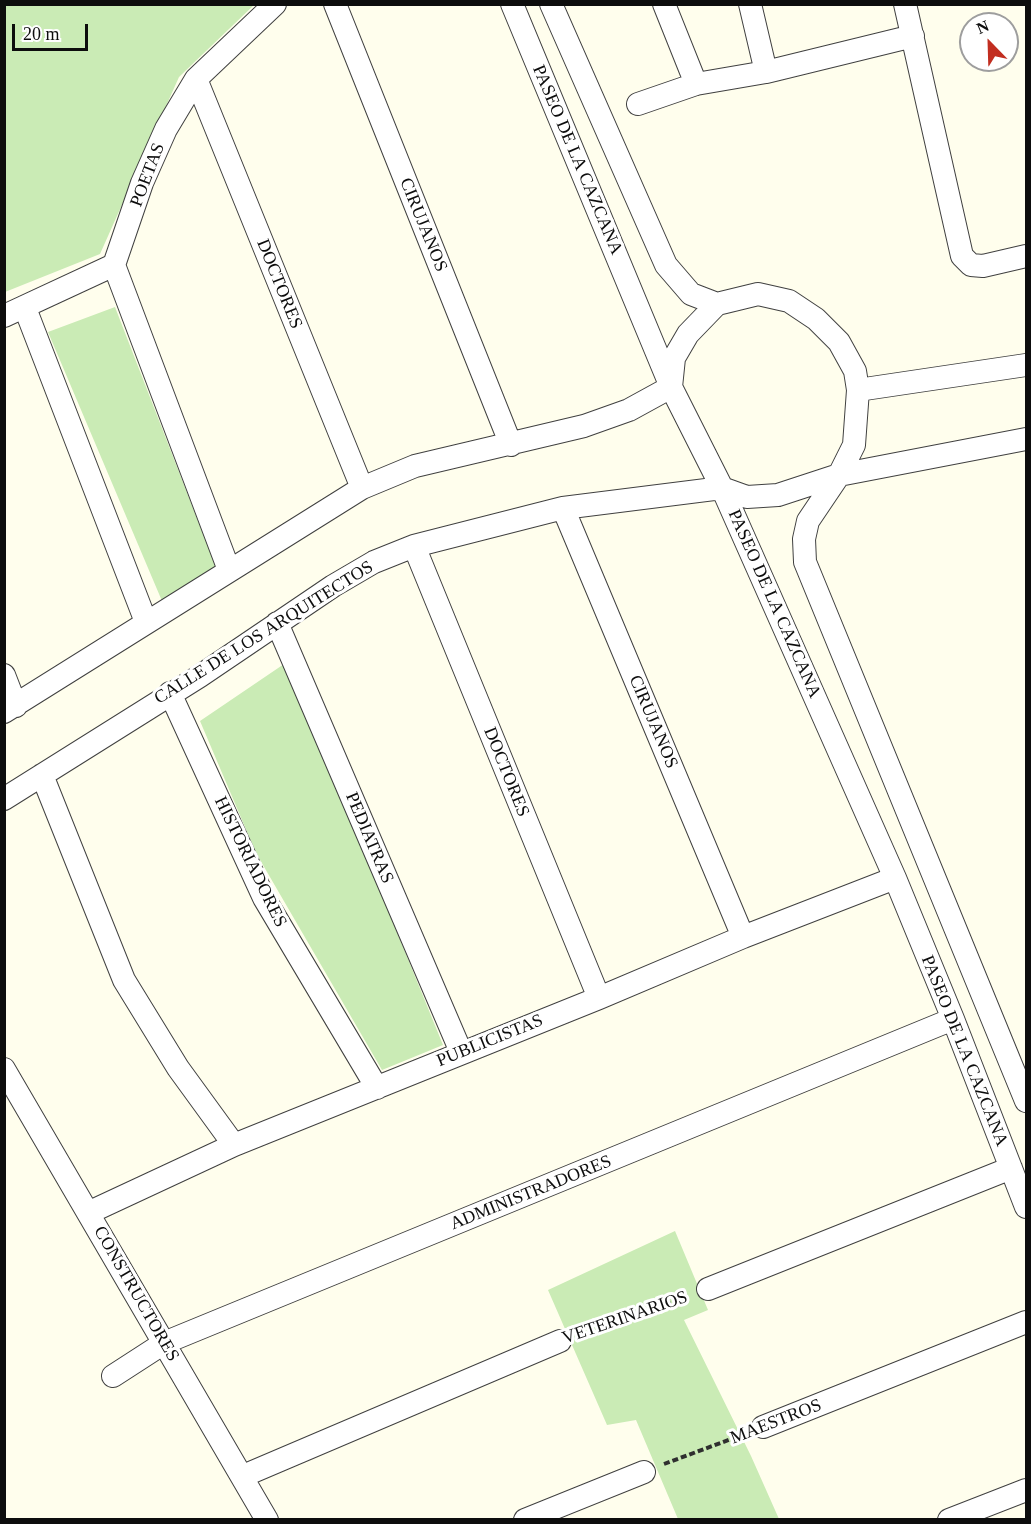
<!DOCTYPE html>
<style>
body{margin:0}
#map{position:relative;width:1031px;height:1524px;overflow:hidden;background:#fffeed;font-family:"Times New Roman",serif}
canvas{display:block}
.frame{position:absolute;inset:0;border:6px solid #0d0d0d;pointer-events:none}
.north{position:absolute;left:959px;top:12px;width:60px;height:60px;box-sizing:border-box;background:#fff;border:2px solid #9e9e9e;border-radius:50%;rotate:337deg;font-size:16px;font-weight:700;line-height:24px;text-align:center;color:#0d0d0d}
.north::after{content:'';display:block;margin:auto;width:21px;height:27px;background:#c22e20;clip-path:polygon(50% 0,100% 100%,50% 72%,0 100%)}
.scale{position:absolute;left:12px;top:24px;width:76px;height:27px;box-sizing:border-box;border:3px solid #0d0d0d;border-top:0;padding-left:8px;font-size:18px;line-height:21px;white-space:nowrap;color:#0d0d0d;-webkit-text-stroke:4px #fff;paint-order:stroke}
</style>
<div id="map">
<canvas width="1031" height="1524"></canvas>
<div class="frame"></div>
<div class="north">N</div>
<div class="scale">20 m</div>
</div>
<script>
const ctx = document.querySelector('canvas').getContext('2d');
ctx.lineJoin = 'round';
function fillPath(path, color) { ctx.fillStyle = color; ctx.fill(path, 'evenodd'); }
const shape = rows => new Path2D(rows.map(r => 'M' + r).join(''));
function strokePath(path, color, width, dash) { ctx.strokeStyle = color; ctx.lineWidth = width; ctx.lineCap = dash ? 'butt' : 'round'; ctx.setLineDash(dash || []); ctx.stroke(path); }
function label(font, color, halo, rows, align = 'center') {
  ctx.font = font + ' "Times New Roman",serif'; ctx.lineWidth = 6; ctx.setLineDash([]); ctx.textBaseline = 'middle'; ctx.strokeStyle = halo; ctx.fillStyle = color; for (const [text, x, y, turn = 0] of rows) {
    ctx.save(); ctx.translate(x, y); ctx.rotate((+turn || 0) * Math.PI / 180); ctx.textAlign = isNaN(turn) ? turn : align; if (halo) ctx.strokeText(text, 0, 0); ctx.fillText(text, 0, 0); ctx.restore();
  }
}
fillPath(shape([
 [5,5,254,5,179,77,100,254,5,292],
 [115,307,217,570,162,601,48,332],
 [287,662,443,1045,382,1070,256,853,200,721],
 [675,1231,708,1310,684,1320,751,1456,779,1519,678,1519,636,1420,607,1425,548,1290]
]), '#caebb5');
const minor = shape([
 [335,4,511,445],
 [512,4,671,387,722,488,895,878,953,1019,1026,1207],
 [551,4,666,265,691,294,717,304],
 [664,4,696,84],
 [750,4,766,72],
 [905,4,962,256,971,265,983,266,1026,256],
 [196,79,362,488],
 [638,104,696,84,766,72,913,36],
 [114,265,229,570],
 [25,308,146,622],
 [4,316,114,265,142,183,166,129,196,79,275,4],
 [858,390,1026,365],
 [563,508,743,937],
 [414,546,599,998],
 [277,623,461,1052],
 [4,675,16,706],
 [170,693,264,898,377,1088],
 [4,712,362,488,415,466,584,426,629,410,671,387,674,358,688,334,717,304,758,294,789,301,816,319,839,342,855,371,858,390,854,445,839,475,808,521,804,539,805,562,1026,1101],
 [42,775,124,980,178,1068,234,1145],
 [4,799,200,676,333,586,374,562,414,546,563,508,722,488,747,497,778,495,839,475,1026,439],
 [4,1069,267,1520],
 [88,1213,234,1145,599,998,743,937,895,878],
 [708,1289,1011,1168],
 [113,1376,164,1343,953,1019],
 [763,1427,1026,1322],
 [243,1476,560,1341],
 [525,1520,644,1472],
 [949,1520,1026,1490]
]);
strokePath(minor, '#404040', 24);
strokePath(shape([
 [580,1334,687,1297],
 [664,1464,742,1435]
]), '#2f2f2f', 4, [6, 3]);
strokePath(minor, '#fff', 22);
label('18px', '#0d0d0d', '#fff', [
 ["PASEO DE LA CAZCANA",577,160,67],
 ["POETAS",148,175,-69],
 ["CIRUJANOS",423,225,68],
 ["DOCTORES",279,284,68],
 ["PASEO DE LA CAZCANA",774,604,66],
 ["CALLE DE LOS ARQUITECTOS",264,633,-32],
 ["CIRUJANOS",653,722,67],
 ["DOCTORES",506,772,68],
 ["PEDIATRAS",369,838,67],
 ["HISTORIADORES",250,862,64],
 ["PUBLICISTAS",490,1041,-22],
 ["PASEO DE LA CAZCANA",964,1051,68],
 ["ADMINISTRADORES",531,1193,-22],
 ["CONSTRUCTORES",136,1294,60],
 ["VETERINARIOS",625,1318,-19],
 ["MAESTROS",776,1422,-21]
]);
</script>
